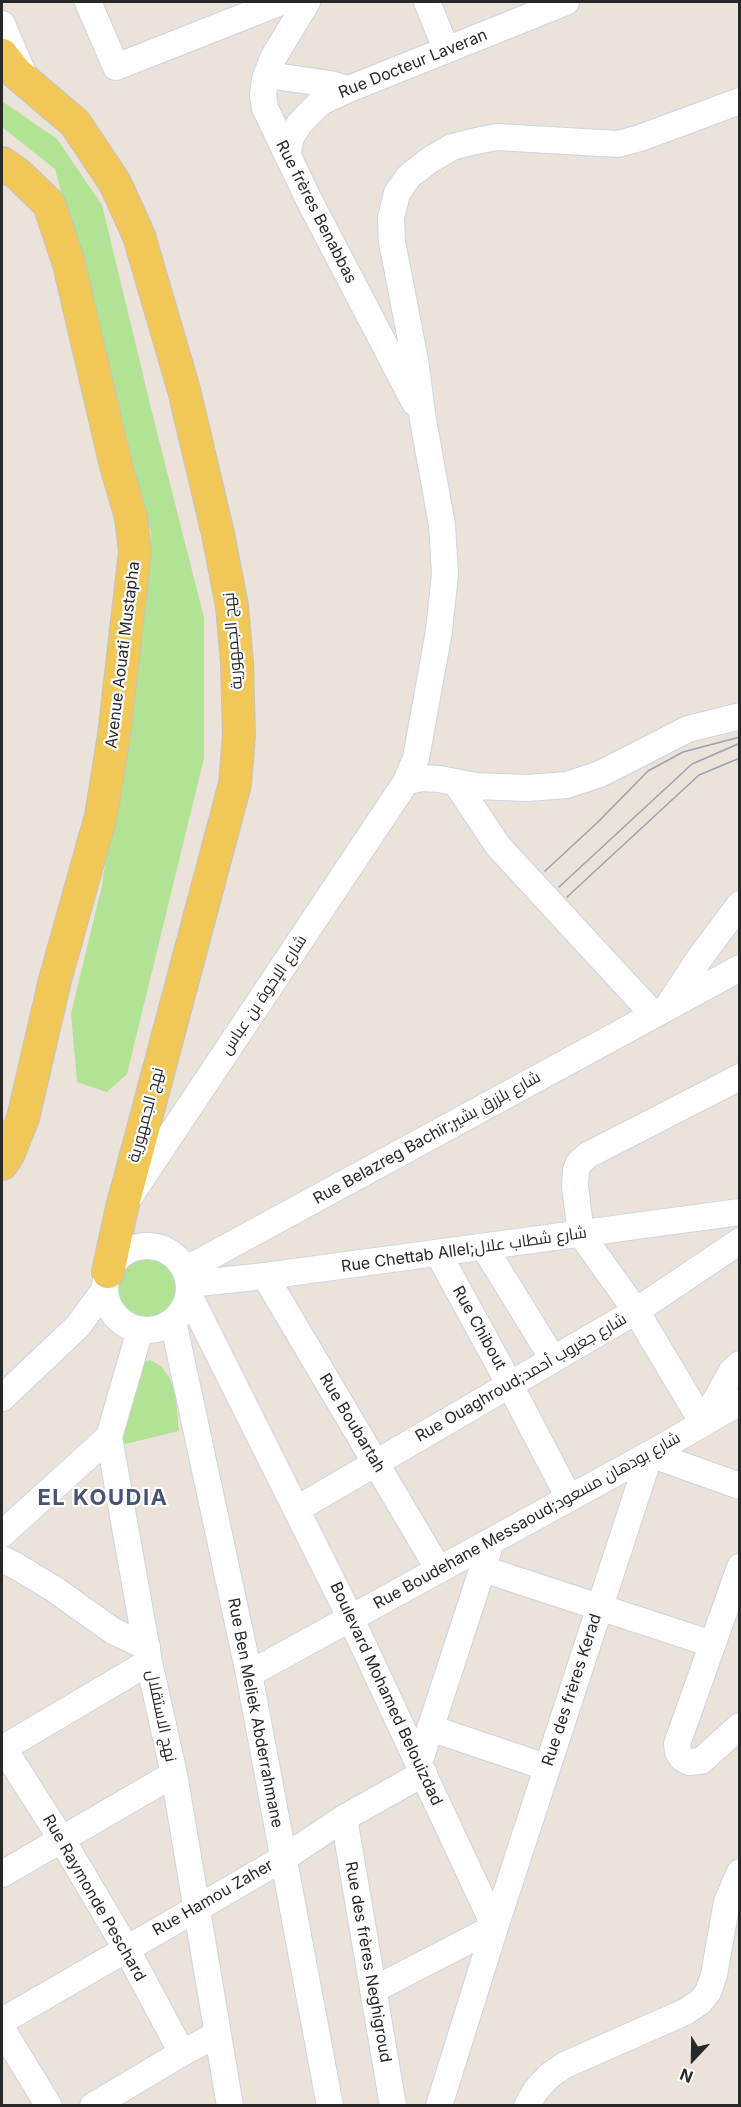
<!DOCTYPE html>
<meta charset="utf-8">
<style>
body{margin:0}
#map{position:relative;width:741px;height:2107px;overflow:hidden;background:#ebe2d9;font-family:Inter,sans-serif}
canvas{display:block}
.frame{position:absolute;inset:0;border:3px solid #282828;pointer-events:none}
.north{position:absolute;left:663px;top:2029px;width:60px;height:60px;-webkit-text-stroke:4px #fff;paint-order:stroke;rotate:202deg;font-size:16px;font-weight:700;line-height:24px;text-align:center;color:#282828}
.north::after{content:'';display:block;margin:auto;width:21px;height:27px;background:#282828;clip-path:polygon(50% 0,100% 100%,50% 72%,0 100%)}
</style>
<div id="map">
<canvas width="741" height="2107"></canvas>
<div class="frame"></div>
<div class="north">N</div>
</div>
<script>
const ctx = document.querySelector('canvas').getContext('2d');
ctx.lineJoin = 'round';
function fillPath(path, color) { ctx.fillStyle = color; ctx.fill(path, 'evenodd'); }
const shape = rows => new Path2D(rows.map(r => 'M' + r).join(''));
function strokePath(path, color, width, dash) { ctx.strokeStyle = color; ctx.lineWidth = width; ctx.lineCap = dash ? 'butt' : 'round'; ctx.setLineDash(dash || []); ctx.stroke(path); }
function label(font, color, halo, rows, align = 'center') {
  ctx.font = font + ' Inter,Cairo,sans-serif'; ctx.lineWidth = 4.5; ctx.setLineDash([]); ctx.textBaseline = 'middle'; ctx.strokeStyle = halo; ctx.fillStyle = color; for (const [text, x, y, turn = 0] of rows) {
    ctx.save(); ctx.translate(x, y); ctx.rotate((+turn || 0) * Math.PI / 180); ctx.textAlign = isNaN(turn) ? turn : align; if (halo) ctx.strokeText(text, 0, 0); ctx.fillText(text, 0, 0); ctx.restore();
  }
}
fillPath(shape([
 [2,101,57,139,102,205,152,412,204,618,204,758,127,1074,107,1092,77,1082,71,1014,102,885,140,627,151,533,55,169,2,127],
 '116 1289a31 31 0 1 1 62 0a31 31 0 1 1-62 0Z',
 [150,1360,161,1366,169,1377,175,1391,179,1431,121,1445,123,1422,136,1365]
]), '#b2e294');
const minor = shape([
 [88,2,116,67,281,2],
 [307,2,273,58,265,79,263,95,265,108,310,202,415,403],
 [427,2,446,49],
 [2,24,23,73],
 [267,75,330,84,348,89],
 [287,155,291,137,300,123,321,102,344,91,566,2],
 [406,782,421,778,439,779,476,786,527,788,567,785,600,774,688,729,740,716],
 [456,783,498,846,654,1015],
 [670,1003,699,959,740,904],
 [740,1077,588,1155,579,1163,576,1170,575,1186,581,1234,636,1311,703,1423,732,1371,740,1364],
 [130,1196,406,782,416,758,439,631,445,574,442,525,423,420,415,360,392,242,391,218,397,193,409,176,430,160,452,147,476,141,497,137,618,144,640,138,740,101],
 '105 1288a42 42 0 1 1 84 0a42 42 0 1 1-84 0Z',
 [484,1247,553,1359],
 [438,1253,510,1385,569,1498],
 [185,1270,740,968],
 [265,1276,439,1570],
 [189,1284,265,1276,740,1212],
 [189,1295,351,1619,495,1927,439,2106],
 [173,1321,249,1674,330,2106],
 [140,1330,109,1437,149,1662,174,1774,230,2106],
 [2,1398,78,1326,105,1289],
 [297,1509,636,1311,740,1241],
 [2,1534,109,1437],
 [2,1559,16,1566,54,1589,113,1631,147,1647],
 [740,1567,677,1744,678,1752,682,1758,689,1762,701,1761,740,1726],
 [483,1569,712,1644],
 [249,1674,650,1454,740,1402],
 [430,1728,546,1767],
 [2,1746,62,1840,126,1948,182,2053],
 [2,1749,149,1662],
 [419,1763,488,1552],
 [344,1818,393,2106],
 [2,1874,174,1774],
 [373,1990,495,1927,650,1454,740,1486],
 [2,2021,284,1858,344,1818,424,1773],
 [2,2029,49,2106],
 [93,2106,182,2053,218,2034],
 [527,2106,536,2090,549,2076,565,2065,685,2012,700,2002,708,1992,714,1975,727,1902,740,1872]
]);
const major = shape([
 [2,55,16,73,75,123,115,183,139,236,184,390,218,534,232,606,237,663,239,735,235,784,122,1208,108,1272],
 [2,163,18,174,49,204,69,264,116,466,131,517,135,552,114,735,101,816,55,980,23,1118,9,1153,2,1164]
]);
strokePath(minor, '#ced3e1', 28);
strokePath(major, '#c3c3c3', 34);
strokePath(minor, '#fff', 26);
strokePath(major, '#f1c758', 32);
strokePath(shape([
 [545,871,598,822,648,771,683,752,740,737],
 [559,887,692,764,738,744],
 [567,897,699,775,740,758]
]), '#9ca0b3', 1.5);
label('16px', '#282828', '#fff', [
 ["Rue Docteur Laveran",413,64,-22],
 ["Rue frères Benabbas",316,212,63],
 ["نهج الجمهورية",233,641,-95],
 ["Avenue Aouati Mustapha",123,655,-83],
 ["شارع الإخوة بن عباس",264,995,-56],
 ["نهج الجمهورية",146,1115,-75],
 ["Rue Belazreg Bachir;شارع بلزرق بشير",427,1138,-29],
 ["Rue Chettab Allel;شارع شطاب علال",464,1250,-8],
 ["Rue Chibout",479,1328,61],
 ["Rue Ouaghroud;شارع جغروب أحمد",521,1378,-30],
 ["Rue Boubartah",352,1423,59],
 ["Rue Boudehane Messaoud;شارع بودهان مسعود",527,1521,-29],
 ["Rue des frères Kerad",572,1690,-72],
 ["Boulevard Mohamed Belouizdad",386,1694,65],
 ["Rue Ben Meliek Abderrahmane",255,1713,79],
 ["نهج الاستقلال",161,1716,78],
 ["Rue Raymonde Peschard",94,1898,60],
 ["Rue Hamou Zaher",213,1898,-30],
 ["Rue des frères Neghigroud",368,1962,80]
]);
ctx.letterSpacing = '1.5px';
label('bold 22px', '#485378', '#fff', [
 ["EL KOUDIA",103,1498]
]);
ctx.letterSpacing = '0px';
</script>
